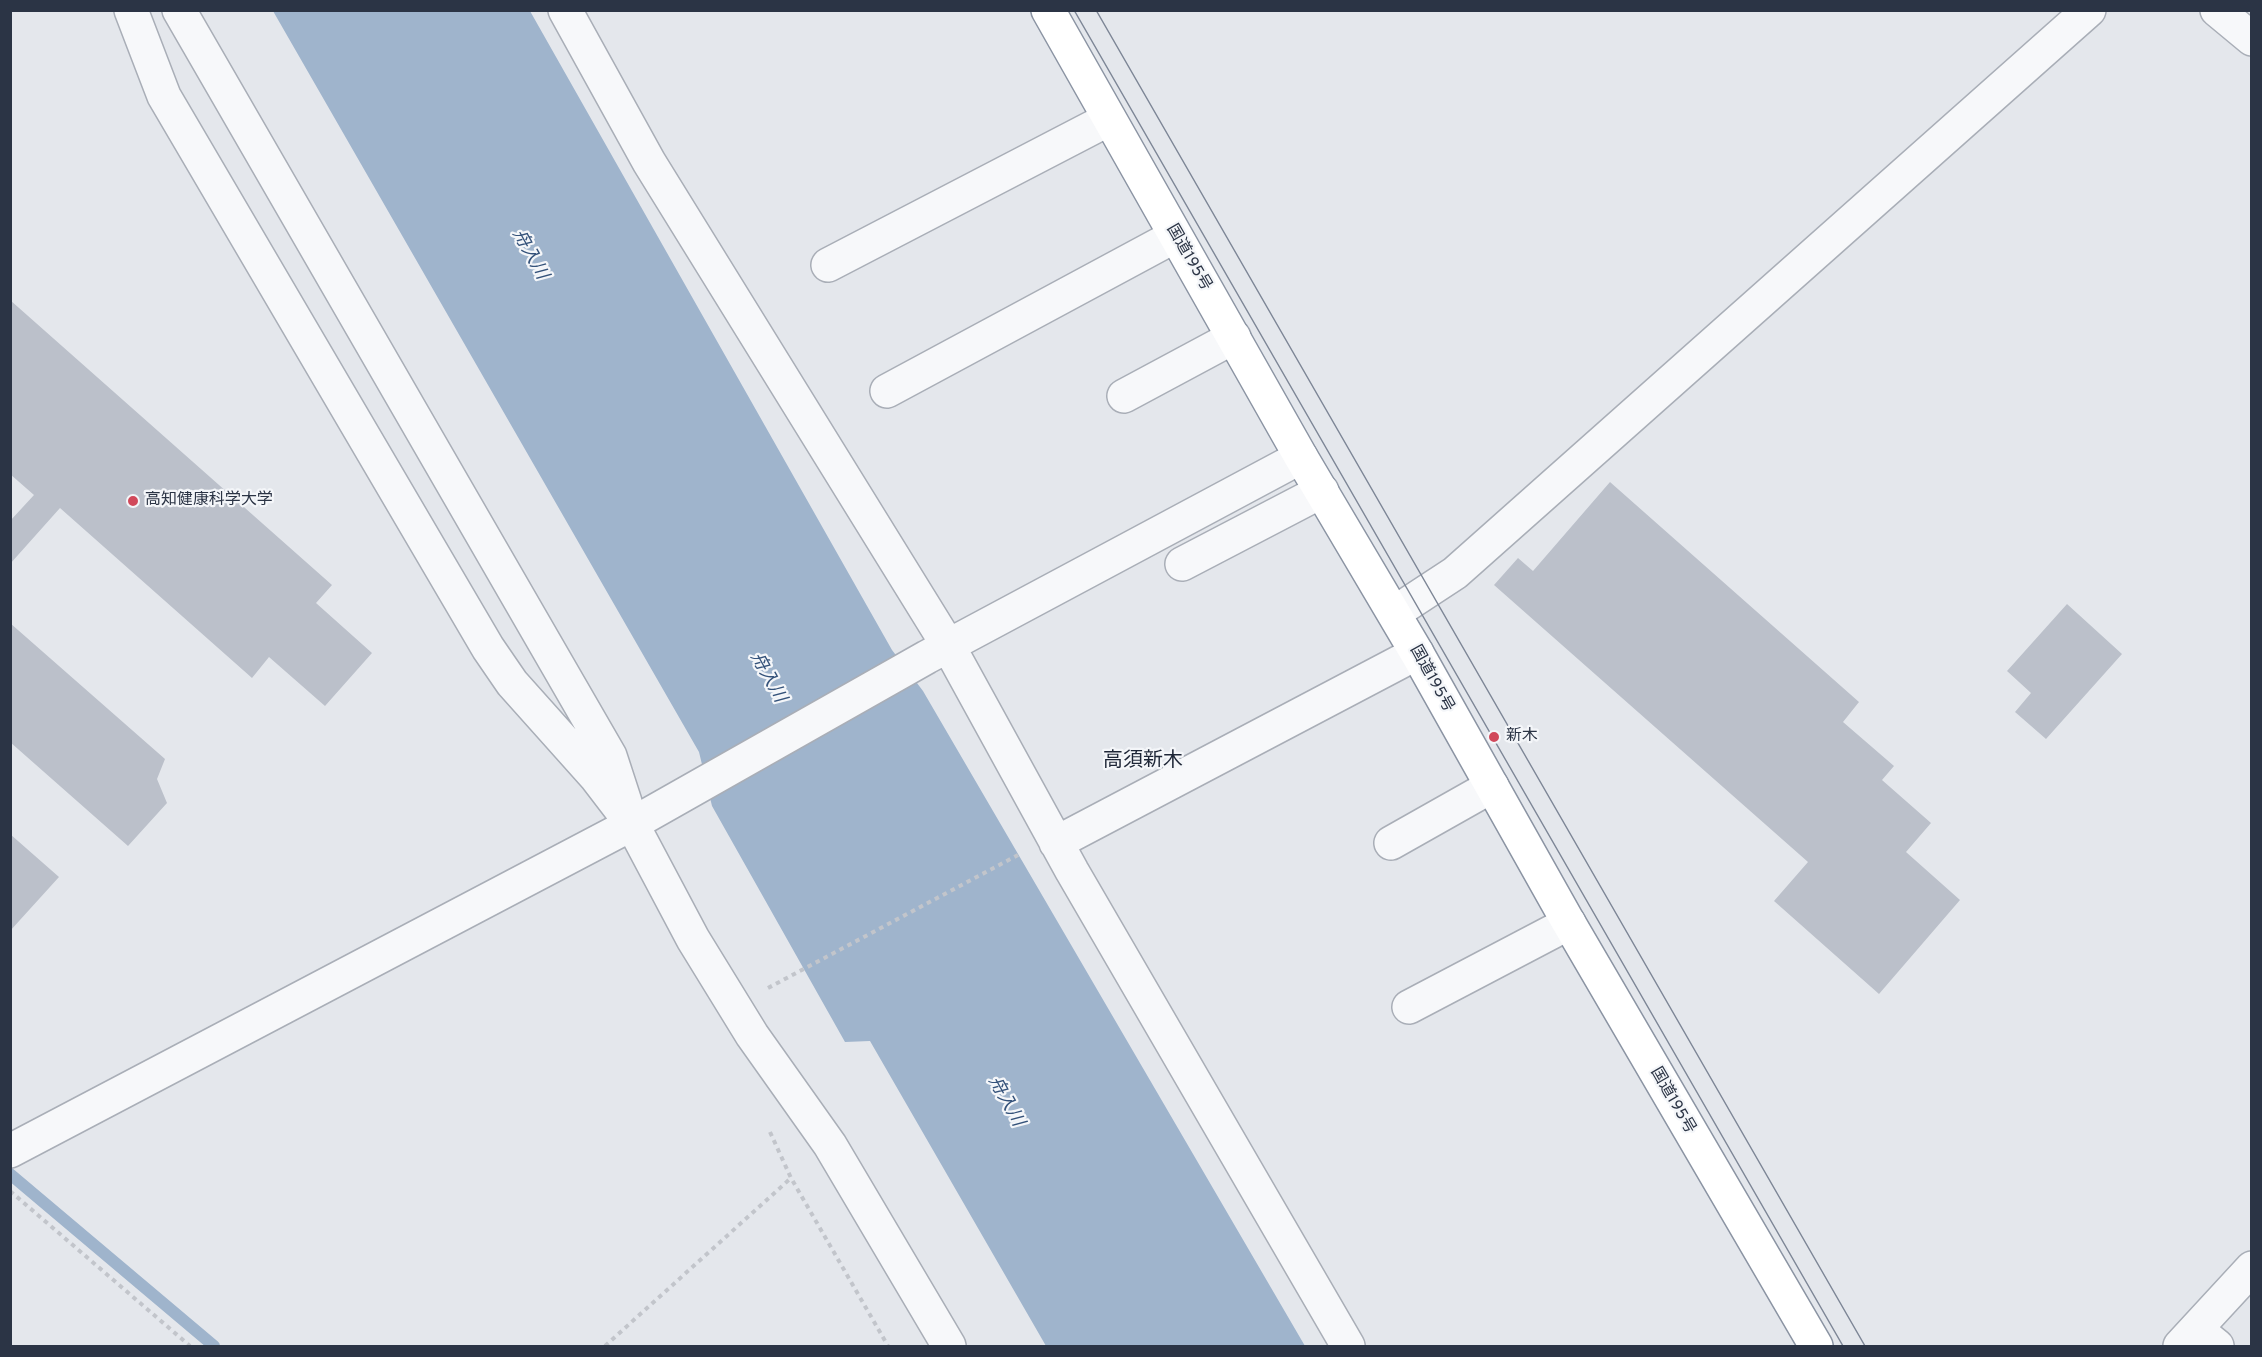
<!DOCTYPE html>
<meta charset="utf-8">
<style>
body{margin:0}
#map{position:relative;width:2262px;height:1357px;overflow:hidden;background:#e4e7ec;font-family:Overpass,sans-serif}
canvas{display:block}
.frame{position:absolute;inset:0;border:12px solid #2b3445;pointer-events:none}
</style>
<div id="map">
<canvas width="2262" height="1357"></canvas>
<div class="frame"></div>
</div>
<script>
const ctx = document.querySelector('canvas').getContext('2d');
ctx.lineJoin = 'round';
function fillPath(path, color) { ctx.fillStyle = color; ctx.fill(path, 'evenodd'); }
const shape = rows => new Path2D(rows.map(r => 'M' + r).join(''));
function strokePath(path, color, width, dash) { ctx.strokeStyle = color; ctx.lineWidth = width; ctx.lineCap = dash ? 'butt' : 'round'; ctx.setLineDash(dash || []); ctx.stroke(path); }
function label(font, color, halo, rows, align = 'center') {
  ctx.font = font + ' Overpass,"Noto Sans JP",sans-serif'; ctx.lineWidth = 4.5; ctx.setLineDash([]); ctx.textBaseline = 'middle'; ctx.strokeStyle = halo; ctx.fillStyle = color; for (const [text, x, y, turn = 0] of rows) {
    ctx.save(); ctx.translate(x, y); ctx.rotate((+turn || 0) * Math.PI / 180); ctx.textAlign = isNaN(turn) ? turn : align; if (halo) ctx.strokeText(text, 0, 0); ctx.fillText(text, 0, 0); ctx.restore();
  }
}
fillPath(shape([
 [273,11,530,11,892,650,923,691,1305,1346,1046,1346,870,1041,845,1042,712,806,699,752]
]), '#9fb4cc');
strokePath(shape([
 [10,1174,214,1346]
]), '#9fb4cc', 12);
fillPath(shape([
 [10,300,332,585,316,603,372,653,325,706,269,657,252,678,60,508,10,564,10,521,34,495,10,474],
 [1610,482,1859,702,1843,722,1894,766,1882,780,1931,823,1906,852,1960,900,1879,994,1774,901,1808,862,1494,585,1518,558,1533,571],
 [2067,604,2122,654,2046,739,2015,712,2031,693,2007,671],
 [10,623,165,759,157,779,167,803,128,846,10,742],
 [10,834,59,877,10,931]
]), '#bbc0ca');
const minor = shape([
 [131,10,164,96,488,648,512,683,596,777,632,824,693,939,752,1035,830,1145,949,1346],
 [179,10,610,756,625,802],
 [565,10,649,162,949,647,1072,871,1348,1346],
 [2217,10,2252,39],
 [828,265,1109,119],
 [887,391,1175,236],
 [1124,396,1234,337],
 [1182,564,1322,491],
 [1394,613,1455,573,2089,10],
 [1056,843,1417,653],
 [1391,843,1492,786],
 [1409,1007,1569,923],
 [10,1151,632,824,927,657,1301,457],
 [2196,1329,2217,1346],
 [2180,1346,2252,1268]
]);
const highway = shape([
 [1048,10,1301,457,1417,653,1566,918,1816,1346]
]);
strokePath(minor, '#a9aeb7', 36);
strokePath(highway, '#8b94a3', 36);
strokePath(shape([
 [768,988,1018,855],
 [770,1132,791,1178,888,1346],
 [10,1191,190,1346],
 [605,1346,791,1178]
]), '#c2c5cb', 4, [4.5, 4.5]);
strokePath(minor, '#f7f8fa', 33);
strokePath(highway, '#fff', 33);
strokePath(shape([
 [1074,10,1843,1346],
 [1096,10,1865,1346]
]), '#7d8696', 1.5);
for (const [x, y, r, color] of [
 [133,501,6,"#d1495b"],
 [1494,737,6,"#d1495b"]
]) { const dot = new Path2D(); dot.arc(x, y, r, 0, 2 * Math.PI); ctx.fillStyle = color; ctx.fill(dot); strokePath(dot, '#f4f6f9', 2); }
label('16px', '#2b3445', '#f4f6f9', [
 ["国道195号",1188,258,60],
 ["国道195号",1431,679,61],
 ["国道195号",1672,1101,60]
]);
label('16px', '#2b3445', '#f4f6f9', [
 ["高知健康科学大学",145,501],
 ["新木",1506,737]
], 'left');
label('italic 18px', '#34527a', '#f4f6f9', [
 ["舟入川",529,255,61],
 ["舟入川",767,678,61],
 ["舟入川",1005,1102,61]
]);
label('20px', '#1d2536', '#f4f6f9', [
 ["高須新木",1143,762]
]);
</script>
